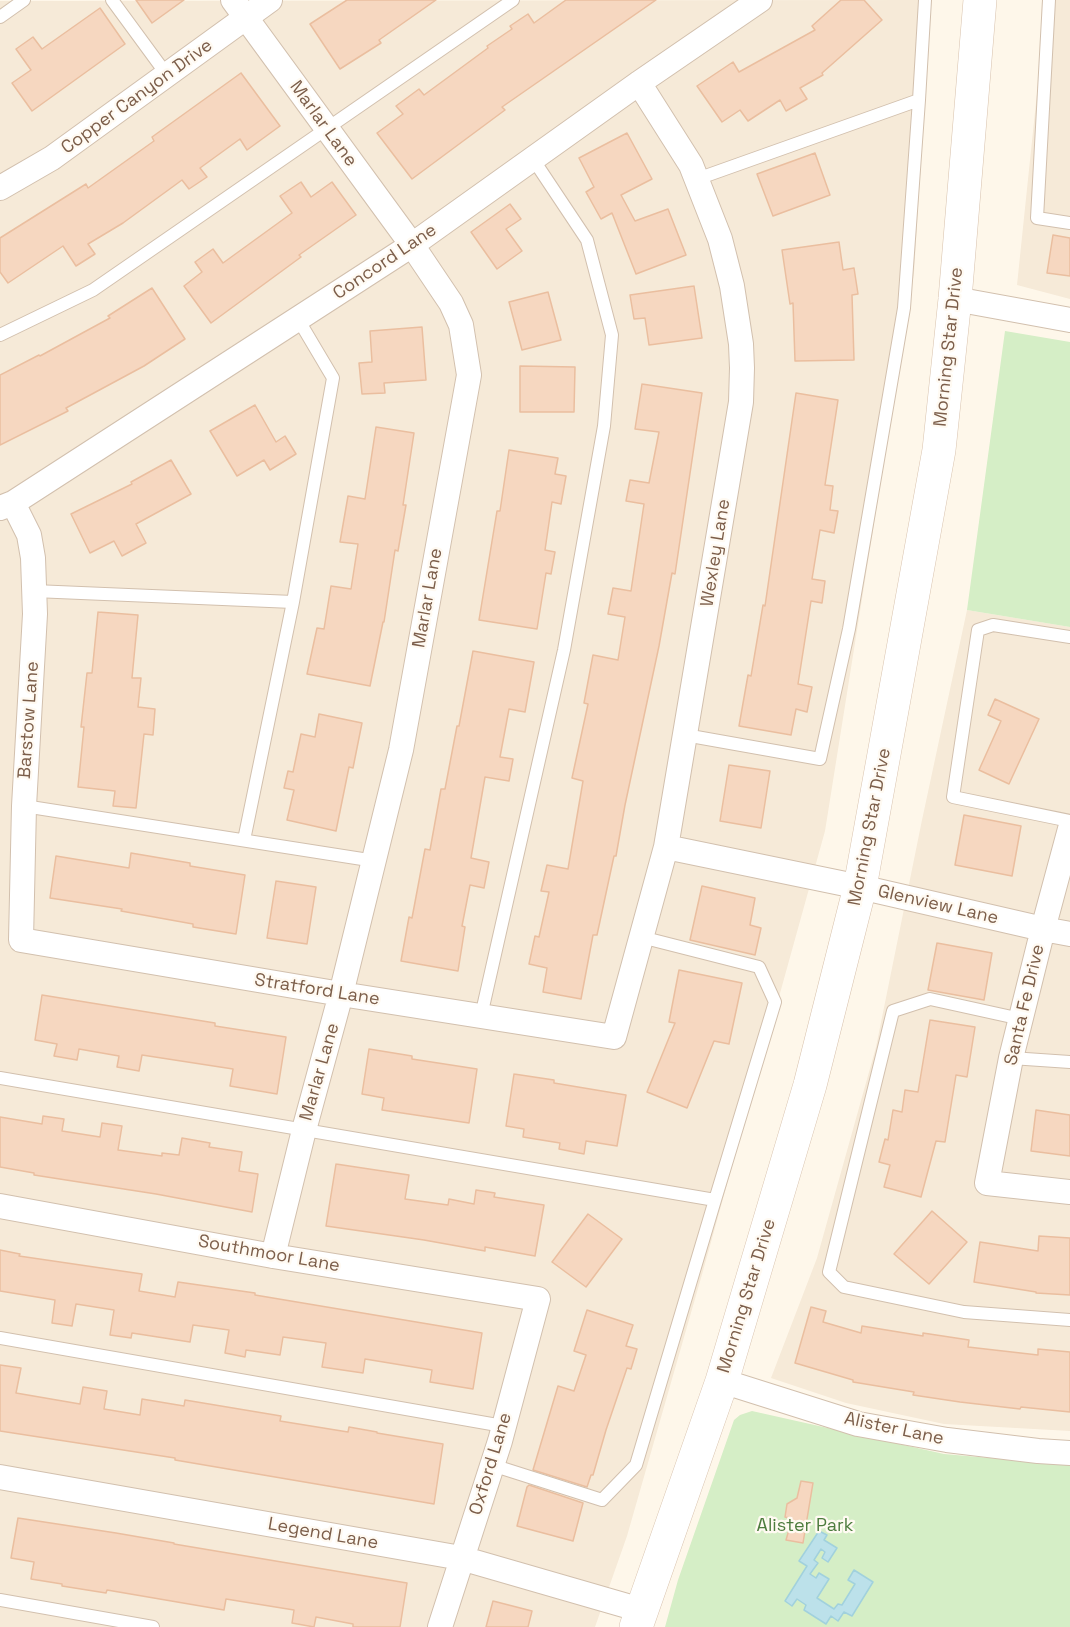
<!DOCTYPE html>
<style>
body{margin:0}
canvas{display:block;background:#fef7ea}
</style>
<canvas width="1070" height="1627"></canvas>
<script>
const ctx = document.querySelector('canvas').getContext('2d');
ctx.lineJoin = 'round';
function fillPath(path, color) { ctx.fillStyle = color; ctx.fill(path, 'evenodd'); }
const shape = rows => new Path2D(rows.map(r => 'M' + r).join(''));
function strokePath(path, color, width, dash) { ctx.strokeStyle = color; ctx.lineWidth = width; ctx.lineCap = dash ? 'butt' : 'round'; ctx.setLineDash(dash || []); ctx.stroke(path); }
function label(font, color, halo, rows, align = 'center') {
  ctx.font = font + ' "Space Grotesk",sans-serif'; ctx.lineWidth = 4.5; ctx.setLineDash([]); ctx.textBaseline = 'middle'; ctx.strokeStyle = halo; ctx.fillStyle = color; for (const [text, x, y, turn = 0] of rows) {
    ctx.save(); ctx.translate(x, y); ctx.rotate((+turn || 0) * Math.PI / 180); ctx.textAlign = isNaN(turn) ? turn : align; if (halo) ctx.strokeText(text, 0, 0); ctx.fillText(text, 0, 0); ctx.restore();
  }
}
fillPath(shape([
 [931,0,914,273,825,831,703,1271,627,1536,595,1627,0,1627,0,1],
 [1042,0,1070,0,1070,299,1017,285,1040,64],
 [967,610,1070,627,1070,1431,944,1424,846,1403,771,1378,817,1258,876,1047,922,820]
]), '#f6ead8');
fillPath(shape([
 [1005,331,1070,342,1070,627,967,610],
 [752,1411,944,1454,1070,1465,1070,1627,665,1627,678,1580,734,1420,740,1415]
]), '#d5eec6');
const water = shape([
 [819,1531,827,1535,824,1540,837,1548,828,1562,822,1558,825,1552,821,1549,814,1560,818,1563,810,1574,816,1578,819,1573,829,1579,817,1598,834,1609,838,1604,842,1605,855,1584,848,1580,854,1570,873,1582,852,1616,844,1612,838,1621,831,1616,826,1624,804,1610,806,1605,797,1599,792,1606,785,1601,807,1566,799,1561,819,1531]
]);
fillPath(water, '#bce1ea');
strokePath(water, '#a1d1dd', 1.5);
const building = shape([
 [136,0,184,0,152,23,136,0],
 [347,0,436,0,379,40,381,43,340,69,310,24,347,0],
 [566,0,656,0,502,107,505,110,412,179,377,133,403,114,396,106,419,89,424,95,488,48,487,46,512,29,510,26,528,14,534,23,566,0],
 [841,0,864,0,882,20,822,73,823,75,800,88,807,99,786,111,780,100,748,121,740,110,722,122,697,86,733,62,739,72,815,30,812,26,841,0],
 [100,8,125,44,32,111,12,83,31,70,16,49,33,37,42,49,100,8],
 [241,73,280,126,247,150,240,139,200,168,207,177,189,189,182,180,123,223,88,244,95,254,76,266,63,246,8,283,0,272,0,238,86,184,88,188,154,141,152,137,241,73],
 [627,133,652,179,621,195,635,221,668,209,686,255,636,274,612,213,601,219,586,192,594,187,579,158,627,133],
 [815,153,830,195,773,216,757,174,815,153],
 [301,182,311,197,332,182,356,215,299,255,301,257,211,323,184,286,202,272,195,262,213,249,223,263,292,213,280,196,301,182],
 [510,204,521,219,506,229,522,251,497,269,471,232,510,204],
 [1053,235,1070,238,1070,276,1047,273,1053,235],
 [839,242,843,270,854,268,858,294,852,295,854,360,795,361,793,303,790,304,782,250,839,242],
 [694,286,702,338,649,345,645,318,634,319,630,295,694,286],
 [152,288,185,339,144,366,66,408,68,411,0,445,0,375,39,355,40,356,110,318,108,316,152,288],
 [548,292,561,340,522,350,509,302,548,292],
 [422,327,426,380,384,383,385,393,362,394,359,363,372,362,370,331,422,327],
 [520,366,575,367,574,412,520,412,520,366],
 [642,384,702,393,675,574,672,573,659,646,625,805,616,856,614,856,597,935,593,935,581,999,543,992,547,968,529,964,535,936,539,937,549,892,541,891,547,865,568,869,583,781,572,778,588,704,584,703,593,655,618,660,625,617,608,614,613,588,631,591,644,504,626,501,630,480,649,483,659,432,635,429,642,384],
 [796,393,838,400,825,485,833,486,830,510,838,511,834,533,820,530,812,579,825,581,822,603,811,601,798,684,812,687,807,712,796,709,791,735,739,726,748,675,751,676,763,605,765,606,796,393],
 [255,405,276,442,285,436,296,454,270,470,264,460,237,476,210,431,255,405],
 [376,427,414,433,403,505,406,505,398,551,395,550,384,622,383,622,370,686,307,674,317,628,324,629,331,586,351,589,358,544,340,542,348,496,365,499,376,427],
 [509,450,558,458,555,474,566,476,561,504,552,502,545,550,555,552,551,574,546,573,537,629,479,620,497,511,500,511,509,450],
 [171,460,191,494,136,524,146,543,122,556,114,541,90,553,71,514,132,484,131,482,171,460],
 [98,612,138,615,132,678,141,678,138,707,155,709,153,735,144,734,136,808,113,806,115,791,78,787,84,727,81,727,87,673,92,673,98,612],
 [473,651,534,662,525,712,509,709,500,757,513,759,509,781,485,777,471,858,489,862,484,888,470,885,462,926,465,927,458,971,401,961,409,917,412,918,425,849,430,850,441,789,445,789,457,726,459,726,473,651],
 [995,699,1039,719,1009,784,979,770,1001,721,988,715,995,699],
 [319,714,362,723,353,768,349,767,336,831,287,820,294,790,284,788,288,771,293,772,301,734,315,737,319,714],
 [729,765,770,771,761,828,720,821,729,765],
 [964,815,1021,826,1012,876,955,865,964,815],
 [131,853,190,863,190,866,245,875,236,934,193,927,193,924,121,911,122,909,50,898,56,856,129,868,131,853],
 [276,881,316,887,307,944,267,938,276,881],
 [702,886,755,898,750,925,761,928,755,955,690,940,702,886],
 [937,943,992,953,984,1000,928,990,937,943],
 [679,970,742,983,729,1044,714,1041,687,1108,647,1092,675,1023,669,1022,679,970],
 [42,995,215,1023,215,1026,286,1037,277,1094,230,1086,233,1069,142,1055,139,1071,117,1067,119,1056,79,1049,77,1060,54,1056,57,1044,35,1040,42,995],
 [930,1020,975,1027,967,1077,956,1075,945,1142,936,1141,921,1197,884,1187,890,1165,879,1162,885,1139,888,1140,893,1110,902,1112,905,1090,918,1092,930,1020],
 [369,1049,412,1056,412,1059,477,1069,469,1123,382,1110,384,1098,362,1094,369,1049],
 [514,1074,554,1080,554,1083,626,1095,617,1146,586,1141,584,1154,559,1149,560,1143,523,1137,524,1129,506,1126,514,1074],
 [1036,1110,1070,1115,1070,1156,1031,1151,1036,1110],
 [43,1116,64,1119,62,1131,100,1137,102,1123,122,1126,118,1150,162,1156,162,1153,179,1155,182,1138,210,1143,209,1147,242,1152,239,1171,258,1174,252,1212,156,1194,34,1175,34,1173,0,1167,0,1117,42,1124,43,1116],
 [336,1164,409,1175,405,1199,448,1205,449,1199,474,1204,476,1190,495,1193,494,1197,544,1205,535,1256,485,1247,485,1251,424,1240,326,1226,336,1164],
 [932,1211,967,1242,929,1284,894,1254,932,1211],
 [588,1214,622,1239,586,1287,552,1262,588,1214],
 [1039,1236,1070,1238,1070,1295,1036,1293,1036,1292,974,1282,980,1242,1038,1251,1039,1236],
 [0,1250,20,1254,19,1256,142,1274,139,1291,175,1297,178,1282,255,1293,255,1295,482,1333,473,1389,430,1382,432,1370,365,1359,363,1373,322,1367,326,1343,283,1337,280,1355,246,1350,245,1357,225,1353,229,1330,193,1325,190,1342,132,1333,131,1338,110,1335,114,1310,76,1304,72,1326,52,1323,55,1300,0,1291,0,1250],
 [811,1307,826,1311,823,1322,861,1333,862,1326,923,1336,923,1333,969,1340,968,1347,1038,1355,1038,1349,1070,1352,1070,1412,1021,1407,1020,1409,960,1402,913,1395,914,1392,853,1382,853,1380,795,1363,811,1307],
 [587,1310,633,1325,626,1346,637,1349,631,1369,627,1368,606,1430,593,1475,591,1475,587,1487,533,1470,558,1386,574,1391,586,1355,574,1351,587,1310],
 [0,1365,21,1368,16,1393,80,1404,83,1387,107,1391,104,1409,140,1415,142,1399,184,1406,185,1400,281,1416,280,1421,348,1432,349,1427,377,1432,377,1433,443,1444,434,1504,175,1460,175,1458,0,1431,0,1365],
 [801,1481,813,1483,803,1543,786,1540,792,1519,785,1517,787,1504,797,1498,801,1481],
 [529,1485,583,1503,573,1541,517,1526,527,1487,529,1485],
 [18,1518,116,1533,174,1543,174,1544,407,1583,400,1627,353,1627,353,1624,316,1617,314,1627,292,1623,294,1610,226,1599,224,1610,107,1590,106,1593,62,1586,62,1584,31,1579,34,1562,11,1558,18,1518],
 [493,1601,532,1611,528,1627,486,1627,493,1601]
]);
fillPath(building, '#f6d7c0');
strokePath(building, '#eabe9f', 1.5);
const lane = shape([
 [112,0,167,75],
 [1049,0,1037,218,1070,223],
 [0,17,24,0],
 [697,179,919,100,925,0],
 [0,335,93,290,513,0],
 [34,591,293,602,244,840],
 [293,602,333,378,298,319],
 [1070,637,993,625,978,630,953,797,1070,821],
 [685,735,820,759,849,629,904,308,919,100],
 [24,806,375,861],
 [641,937,759,967,775,1002,715,1200],
 [481,1016,564,650,604,426,612,335,587,240,533,159],
 [1021,1019,930,999,893,1011,829,1272,844,1287,964,1312,1070,1320],
 [1011,1058,1070,1062],
 [0,1078,715,1200,636,1465,602,1500,492,1465],
 [0,1338,503,1426],
 [0,1600,153,1627]
]);
const street = shape([
 [233,0,412,245,451,303,461,325,469,375,401,750,341,994,304,1130,273,1256],
 [0,188,52,158,270,0],
 [955,299,1070,320],
 [13,503,29,535,33,558,35,614,24,806,21,940,341,994,614,1037,666,847,741,402,742,368,741,344,732,286,720,239,691,165,639,83],
 [0,508,13,503,412,245,639,83,760,0],
 [1070,829,1043,929,1011,1058,987,1183,1070,1192],
 [666,847,860,887,1043,929,1070,934],
 [0,1206,273,1256,538,1299,500,1441,440,1627],
 [722,1381,858,1424,947,1440,1038,1451,1070,1453],
 [0,1477,461,1558,641,1610]
]);
const secondary = shape([
 [636,1627,722,1381,810,1085,860,887,939,450,955,299,980,0]
]);
strokePath(lane, '#d2c0ae', 14);
strokePath(street, '#d2c0ae', 26);
strokePath(secondary, '#d8c2ad', 34);
strokePath(lane, '#fff', 12);
strokePath(street, '#fff', 24);
strokePath(secondary, '#fff', 33);
label('18px', '#7c5e4a', '#fffaf2', [
 ["Copper Canyon Drive",137,97,-36],
 ["Marlar Lane",323,124,54],
 ["Concord Lane",385,262,-34],
 ["Morning Star Drive",949,347,-84],
 ["Wexley Lane",716,553,-81],
 ["Marlar Lane",428,598,-80],
 ["Barstow Lane",29,720,-86],
 ["Morning Star Drive",870,827,-79],
 ["Glenview Lane",938,905,13],
 ["Stratford Lane",317,990,9],
 ["Santa Fe Drive",1025,1005,-77],
 ["Marlar Lane",320,1072,-74],
 ["Southmoor Lane",269,1254,10],
 ["Morning Star Drive",747,1296,-73],
 ["Alister Lane",894,1429,12],
 ["Oxford Lane",491,1464,-73],
 ["Legend Lane",323,1534,10]
]);
label('18px', '#4d7c3e', '#fffaf2', [
 ["Alister Park",805,1526]
]);
</script>
